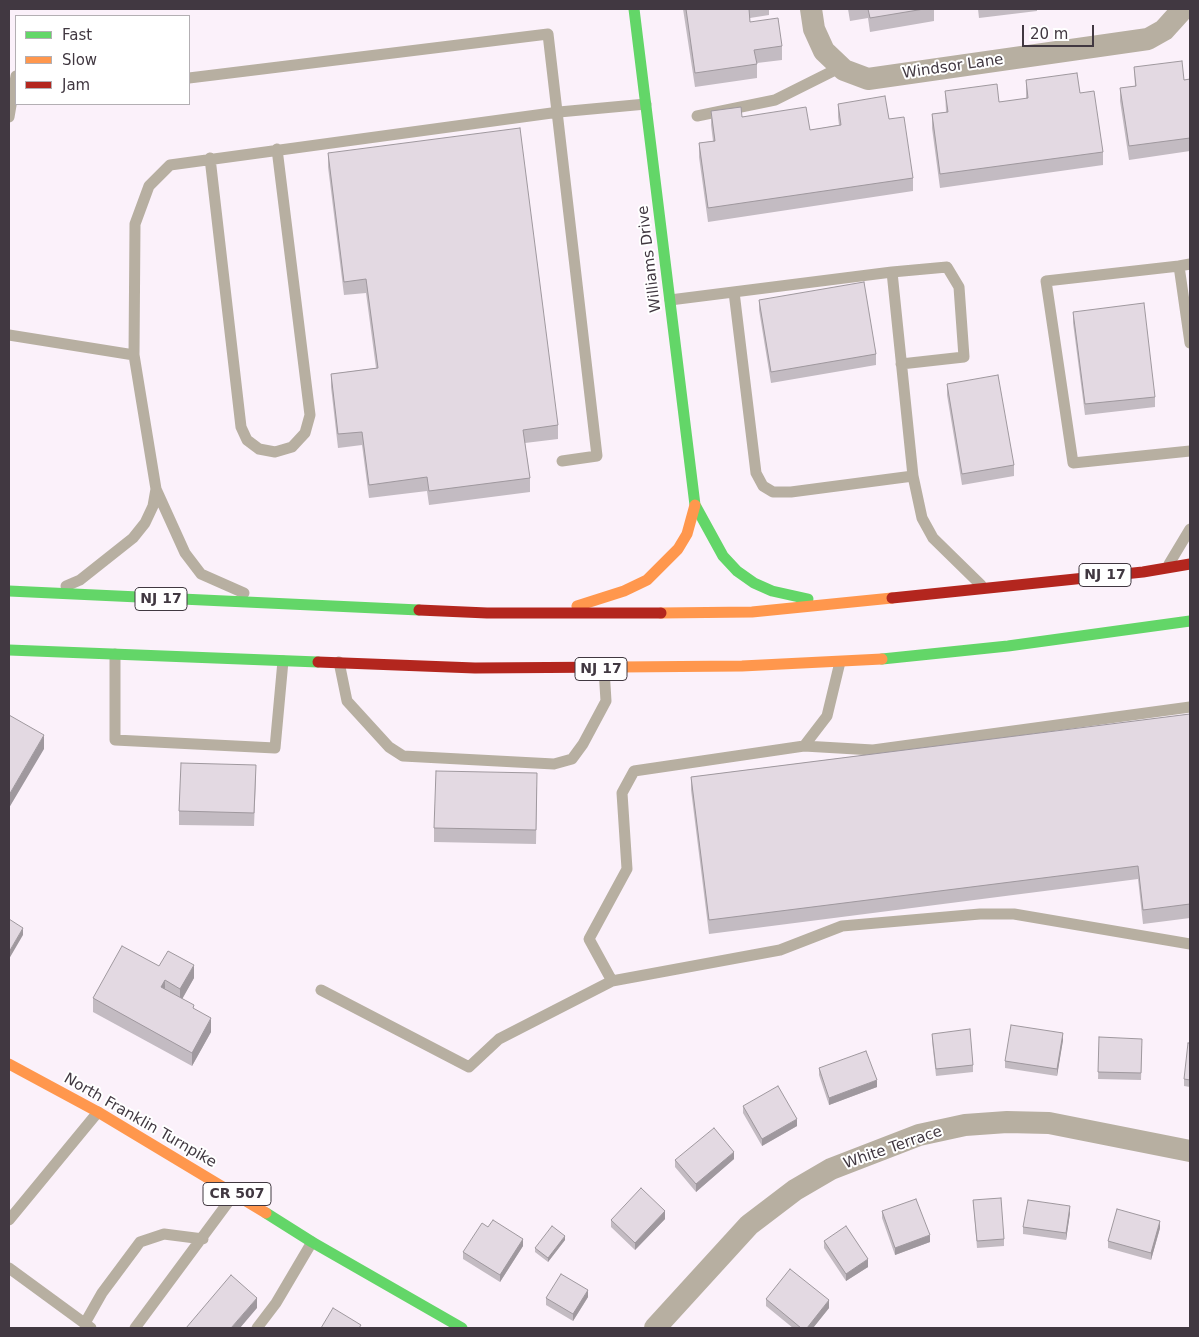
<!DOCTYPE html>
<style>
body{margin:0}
#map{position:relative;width:1199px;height:1337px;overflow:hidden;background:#fbf1fa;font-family:"DejaVu Sans",sans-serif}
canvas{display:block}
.frame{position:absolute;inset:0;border:10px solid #413841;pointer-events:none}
.legend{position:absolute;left:15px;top:15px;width:175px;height:90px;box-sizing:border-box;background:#fff;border:1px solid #b3afb3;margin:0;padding:6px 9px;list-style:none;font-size:15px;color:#413841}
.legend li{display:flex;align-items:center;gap:10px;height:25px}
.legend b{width:25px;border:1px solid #b3afb3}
.scale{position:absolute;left:1022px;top:25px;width:72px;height:22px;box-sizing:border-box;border:2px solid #413841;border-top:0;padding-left:6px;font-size:15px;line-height:18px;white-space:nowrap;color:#413841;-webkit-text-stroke:4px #fff;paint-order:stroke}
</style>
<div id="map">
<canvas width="1199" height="1337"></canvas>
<div class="frame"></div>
<ul class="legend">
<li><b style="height:6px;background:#63d668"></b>Fast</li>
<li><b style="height:6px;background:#ff974d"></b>Slow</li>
<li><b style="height:6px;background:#b3261e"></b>Jam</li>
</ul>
<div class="scale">20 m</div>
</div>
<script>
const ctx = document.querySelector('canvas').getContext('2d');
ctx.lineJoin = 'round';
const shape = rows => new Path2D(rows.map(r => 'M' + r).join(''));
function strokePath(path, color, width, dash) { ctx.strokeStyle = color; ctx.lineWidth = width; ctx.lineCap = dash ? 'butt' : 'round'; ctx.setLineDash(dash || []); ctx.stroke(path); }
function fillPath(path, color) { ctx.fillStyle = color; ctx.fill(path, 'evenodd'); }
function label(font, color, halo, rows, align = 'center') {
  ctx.font = font + ' "DejaVu Sans",sans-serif'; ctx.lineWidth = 4; ctx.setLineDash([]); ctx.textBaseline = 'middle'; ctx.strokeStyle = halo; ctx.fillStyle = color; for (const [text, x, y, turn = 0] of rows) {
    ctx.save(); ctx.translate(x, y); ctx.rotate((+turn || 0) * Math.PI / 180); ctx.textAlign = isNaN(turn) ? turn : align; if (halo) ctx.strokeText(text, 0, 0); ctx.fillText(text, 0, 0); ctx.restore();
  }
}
strokePath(shape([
 [189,78,548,34,597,456,562,461],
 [697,116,775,100,841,67],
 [9,117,16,76],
 [210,158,241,427,247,440,259,449,275,452,292,447,305,433,310,415,277,149],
 [1190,264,1179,266,1190,343],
 [1179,266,1046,281,1073,463,1190,451],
 [892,272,947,267,959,287,964,357,901,364],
 [734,292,756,473,763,486,773,492,791,492,913,476],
 [670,300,892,272,913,476,922,518,933,538,981,585],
 [9,335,134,355],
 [156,489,134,355,135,224,149,186,170,165,559,112,646,104],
 [1169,564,1190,529],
 [66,586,80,580,133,538,145,523,153,506,156,489,185,553,201,574,244,593],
 [115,654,115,740,275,748,283,661],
 [339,662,347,701,389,747,403,756,554,764,572,759,583,744,606,701,604,669],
 [804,746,827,716,840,662],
 [612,981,780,950,842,926,980,914,1014,914,1190,944],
 [321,990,469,1067,499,1039,612,981,589,939,627,869,622,793,634,771,804,746,873,750,1190,707],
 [9,1220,98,1112],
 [9,1268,91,1328],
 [85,1323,102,1293,140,1242,164,1234,203,1239],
 [135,1328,235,1193],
 [257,1328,276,1303,312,1242]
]), '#b7afa1', 11);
strokePath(shape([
 [811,9,814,29,824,51,844,70,868,79,1148,39,1164,30,1183,9],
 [655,1328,749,1225,795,1190,831,1169,919,1135,965,1125,1007,1122,1049,1123,1190,1151]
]), '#b7afa1', 22);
strokePath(shape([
 [634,9,695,505],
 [695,505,723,556,737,571,754,583,772,591,808,599],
 [9,591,419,610],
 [9,650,318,662],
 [882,659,1008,646,1190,621],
 [266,1213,312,1242,462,1328]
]), '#63d668', 11);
strokePath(shape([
 [577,606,624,591,647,580,678,549,687,534,695,505],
 [661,613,752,612,892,598],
 [620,667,742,666,882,659],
 [9,1064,98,1112,266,1213]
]), '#ff974d', 11);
strokePath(shape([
 [892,598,1143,572,1190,564],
 [419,610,487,613,661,613],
 [318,662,475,668,620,667]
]), '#b3261e', 11);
fillPath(shape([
 [683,9,769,9,769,15,750,18,750,22,782,46,782,60,757,63,757,78,695,87],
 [848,9,934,9,934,21,870,32,868,18,850,21],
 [978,9,1037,9,1037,11,979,18],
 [1134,67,1184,80,1190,79,1190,151,1129,160,1120,101,1120,88,1135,86],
 [1026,80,1080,93,1103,152,1103,165,940,188,932,128,932,114,946,112,945,91,999,102,1026,99],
 [838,104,889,119,913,178,913,191,708,222,699,157,699,143,713,141,711,125,711,111,810,130,839,125,838,117],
 [328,153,558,425,558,439,525,443,530,478,530,492,429,505,427,491,369,498,362,445,338,448,331,387,331,374,376,368,366,293,344,295,328,167],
 [759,300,876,354,876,365,771,383,759,310],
 [1073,312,1155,397,1155,407,1085,415,1073,323],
 [947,384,1014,465,1014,476,962,485,947,395],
 [1190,714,1190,918,1143,924,1138,879,709,934,691,790,691,777],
 [256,778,254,826,179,825,179,811],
 [537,787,536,844,434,842,434,828],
 [159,966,194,978,182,998,194,1009,211,1032,192,1066,93,1012,93,998],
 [932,1034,973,1065,973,1072,936,1076,932,1041],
 [1099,1037,1142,1046,1141,1080,1098,1079],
 [1063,1040,1057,1076,1005,1068,1005,1061],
 [1190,1043,1190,1087,1184,1086,1184,1079],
 [819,1068,877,1087,829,1105,819,1075],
 [743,1106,797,1126,762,1146,743,1113],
 [734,1159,696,1192,675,1167,675,1160],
 [973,1200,1004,1239,1004,1246,977,1248],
 [882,1211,930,1242,895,1255,882,1218],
 [1070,1213,1066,1240,1023,1234,1023,1227],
 [665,1219,635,1250,611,1227,611,1220],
 [488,1227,523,1246,500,1282,463,1259,463,1252],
 [1160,1228,1151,1260,1108,1248,1108,1241],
 [565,1240,548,1262,535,1252,535,1248],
 [824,1241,868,1267,846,1281,824,1248],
 [588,1297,573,1321,546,1305,546,1298],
 [766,1299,829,1308,813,1328,793,1328,766,1306]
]), '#c3bbc2');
fillPath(shape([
 [44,735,44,749,9,808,9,795],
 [23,928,23,935,9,959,9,952],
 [194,965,194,978,180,1003,180,989],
 [165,980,165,994,161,987],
 [211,1018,211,1032,192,1066,192,1053],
 [1063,1033,1063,1040,1057,1076,1057,1069],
 [877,1080,877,1087,829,1105,829,1098],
 [797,1119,797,1126,762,1146,762,1139],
 [734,1152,734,1159,696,1192,696,1184],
 [1070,1206,1070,1213,1066,1240,1066,1233],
 [665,1211,665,1219,635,1250,635,1243],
 [1160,1221,1160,1228,1151,1260,1151,1253],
 [930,1235,930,1242,895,1255,895,1248],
 [565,1236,565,1240,548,1262,548,1258],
 [523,1239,523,1246,500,1282,500,1275],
 [868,1259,868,1267,846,1281,846,1274],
 [588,1290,588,1297,573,1321,573,1314],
 [257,1298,257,1308,240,1328,231,1328],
 [829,1300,829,1308,813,1328,807,1328]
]), '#9f989e');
const building = shape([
 [686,9,749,9,750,22,778,18,782,46,754,50,757,64,695,73,686,9],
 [868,9,924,9,870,18,868,9],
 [1182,61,1184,80,1190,79,1190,138,1129,146,1120,88,1136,86,1134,67,1182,61],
 [1077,73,1080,93,1094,91,1103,152,940,174,932,114,948,112,945,91,997,84,999,102,1028,98,1026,80,1077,73],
 [885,96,889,119,904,117,913,178,708,208,699,143,715,141,711,111,741,107,742,117,806,107,810,130,841,125,838,104,885,96],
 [520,128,558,425,523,430,530,478,429,491,427,477,369,485,362,432,338,434,331,374,378,368,366,279,344,282,328,153,520,128],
 [864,282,876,354,771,372,759,300,864,282],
 [1144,303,1155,397,1085,404,1073,312,1144,303],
 [998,375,1014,465,962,474,947,384,998,375],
 [1190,714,1190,904,1143,910,1138,866,709,920,691,777,1190,714],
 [9,715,44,735,9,795,9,715],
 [181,763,256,765,254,813,179,811,181,763],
 [436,771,537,773,536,830,434,828,436,771],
 [9,919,23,928,9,952,9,919],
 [122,946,159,966,168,951,194,965,180,989,165,980,161,987,194,1005,193,1008,211,1018,192,1053,93,998,122,946],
 [1011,1025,1063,1033,1057,1069,1005,1061,1011,1025],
 [970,1029,973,1065,936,1069,932,1034,970,1029],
 [1099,1037,1142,1039,1141,1073,1098,1072,1099,1037],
 [1188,1043,1190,1043,1190,1080,1184,1079,1188,1043],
 [866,1051,877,1080,829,1098,819,1068,866,1051],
 [778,1086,797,1119,762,1139,743,1106,778,1086],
 [714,1128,734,1152,696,1184,675,1160,714,1128],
 [641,1188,665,1211,635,1243,611,1220,641,1188],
 [1001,1198,1004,1239,977,1241,973,1200,1001,1198],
 [916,1199,930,1235,895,1248,882,1211,916,1199],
 [1028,1200,1070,1206,1066,1233,1023,1227,1028,1200],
 [1117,1209,1160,1221,1151,1253,1108,1241,1117,1209],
 [493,1220,523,1239,500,1275,463,1252,482,1223,488,1227,493,1220],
 [552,1226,565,1236,548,1258,535,1248,552,1226],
 [846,1226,868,1259,846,1274,824,1241,846,1226],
 [790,1269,829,1300,807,1328,801,1328,766,1299,790,1269],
 [561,1274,588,1290,573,1314,546,1298,561,1274],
 [231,1275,257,1298,231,1328,186,1328,231,1275],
 [333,1308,361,1325,359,1328,321,1328,333,1308]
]);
fillPath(building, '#e3d9e2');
strokePath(building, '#9f989e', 1);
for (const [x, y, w] of [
 [1105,575,52],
 [161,599,52],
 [601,669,52],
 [237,1194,68]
]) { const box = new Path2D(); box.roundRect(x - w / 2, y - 11.5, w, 23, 4); ctx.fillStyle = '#fff'; ctx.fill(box); strokePath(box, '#413841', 1); }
label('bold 14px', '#413841', null, [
 ["NJ 17",1105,575],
 ["NJ 17",161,599],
 ["NJ 17",601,669],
 ["CR 507",237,1194]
]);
label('15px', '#413841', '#fff', [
 ["Windsor Lane",953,67,-8],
 ["Williams Drive",650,259,-97],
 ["North Franklin Turnpike",140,1121,30],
 ["White Terrace",893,1148,-19]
]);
</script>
